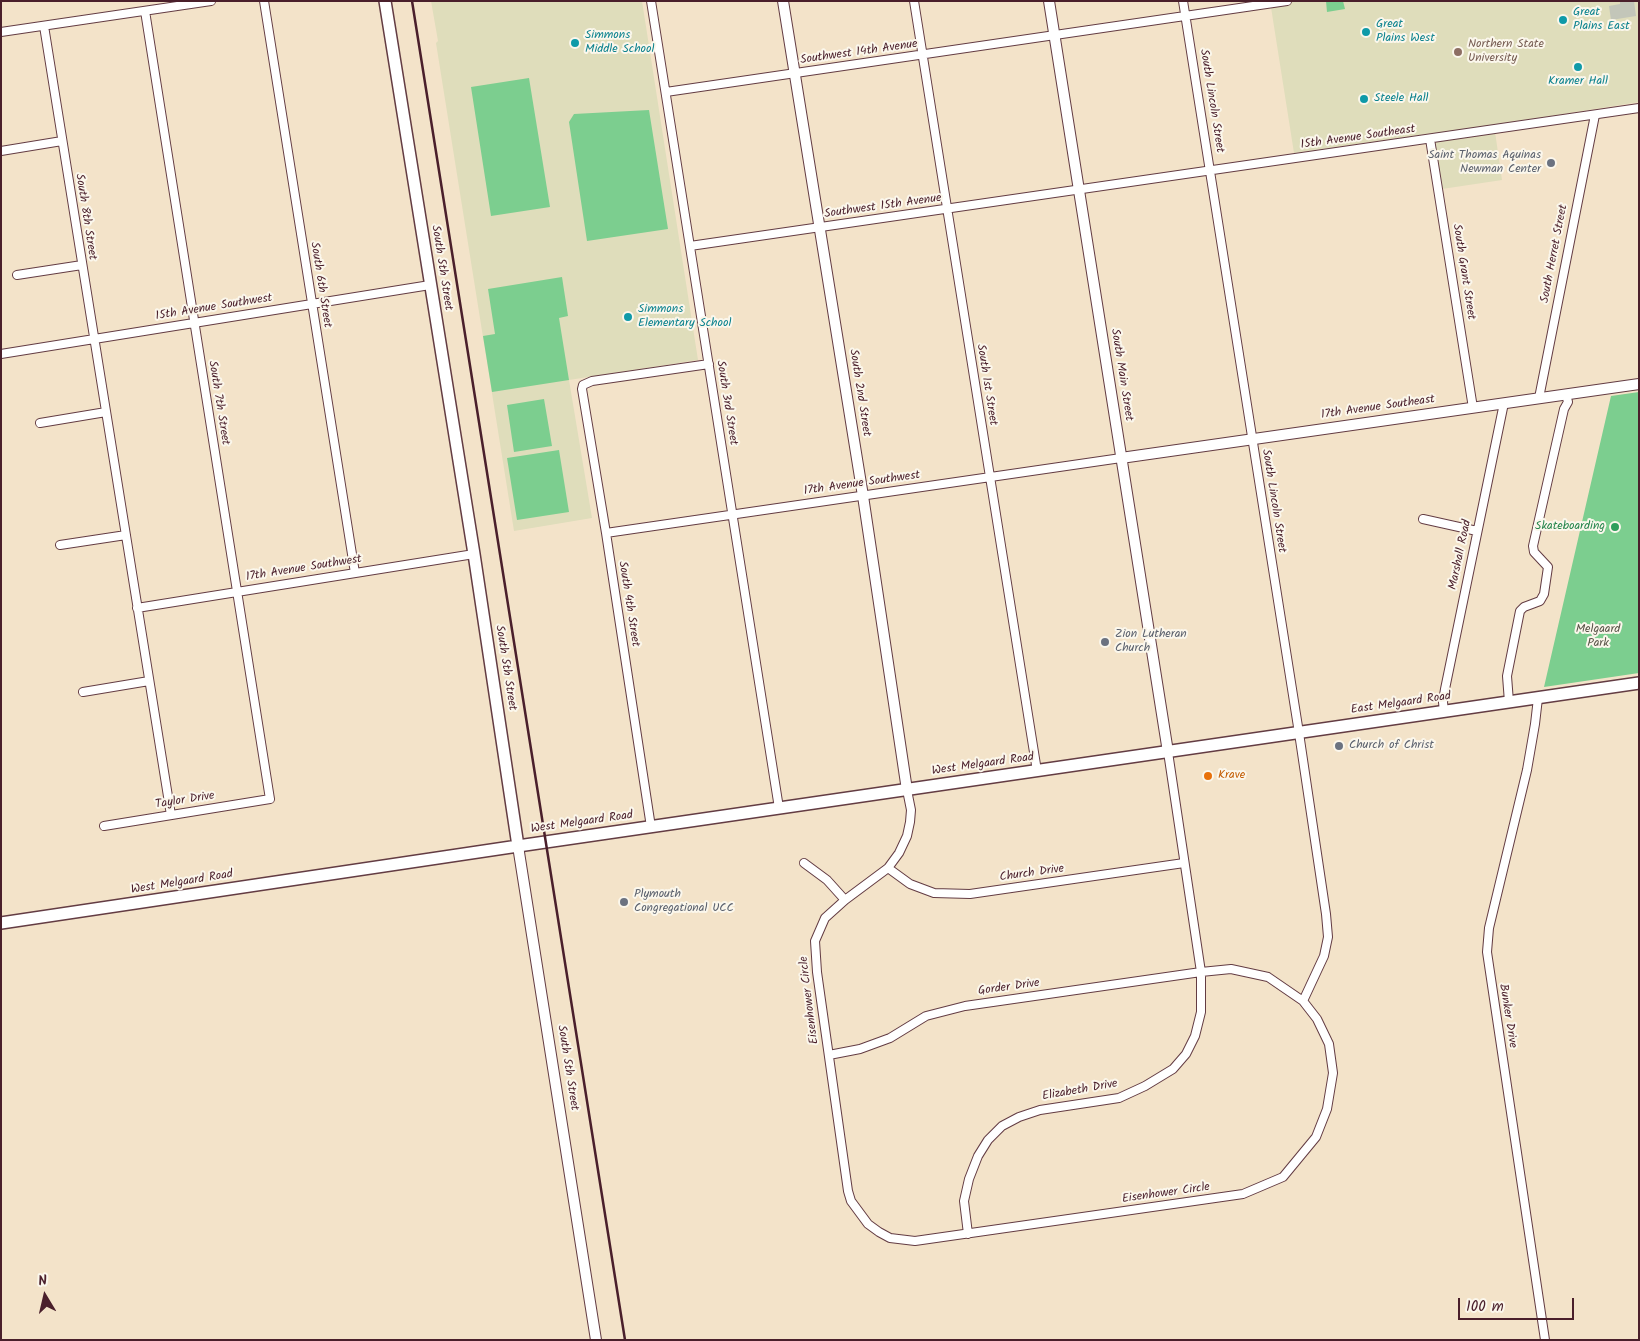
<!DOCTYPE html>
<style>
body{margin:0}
#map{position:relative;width:1640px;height:1341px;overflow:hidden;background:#f3e3c9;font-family:Kalam,sans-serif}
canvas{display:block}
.frame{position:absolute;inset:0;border:2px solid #4a1f2b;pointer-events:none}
.north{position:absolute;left:20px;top:1271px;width:50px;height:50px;-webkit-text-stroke:4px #fbf7ec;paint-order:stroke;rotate:351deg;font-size:14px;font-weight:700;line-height:20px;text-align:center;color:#4a1f2b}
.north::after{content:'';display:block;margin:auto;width:18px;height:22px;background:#4a1f2b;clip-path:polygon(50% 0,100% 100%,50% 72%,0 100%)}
.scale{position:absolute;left:1458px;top:1298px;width:116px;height:22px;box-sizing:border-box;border:2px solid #4a1f2b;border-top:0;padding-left:6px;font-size:15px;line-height:18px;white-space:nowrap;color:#4a1f2b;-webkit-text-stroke:4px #fbf7ec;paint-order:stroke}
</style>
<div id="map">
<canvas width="1640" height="1341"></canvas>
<div class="frame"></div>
<div class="north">N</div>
<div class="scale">100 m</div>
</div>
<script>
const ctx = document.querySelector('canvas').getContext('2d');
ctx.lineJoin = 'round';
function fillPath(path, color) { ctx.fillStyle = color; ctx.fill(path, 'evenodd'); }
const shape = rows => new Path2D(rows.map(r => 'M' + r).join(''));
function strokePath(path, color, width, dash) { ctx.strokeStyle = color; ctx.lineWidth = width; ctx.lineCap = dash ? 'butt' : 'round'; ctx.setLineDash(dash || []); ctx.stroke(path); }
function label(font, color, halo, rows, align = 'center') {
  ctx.font = font + ' Kalam,sans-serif'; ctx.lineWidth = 4; ctx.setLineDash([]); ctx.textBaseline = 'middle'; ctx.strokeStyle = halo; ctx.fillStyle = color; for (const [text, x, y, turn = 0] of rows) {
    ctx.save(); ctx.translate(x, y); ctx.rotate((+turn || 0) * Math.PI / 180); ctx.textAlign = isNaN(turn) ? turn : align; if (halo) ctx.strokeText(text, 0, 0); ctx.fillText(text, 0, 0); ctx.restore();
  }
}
fillPath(shape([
 [431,1,642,1,698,360,569,380,592,518,514,531,436,43,438,41],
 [1270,1,1639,1,1639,102,1494,125,1502,180,1442,189,1433,133,1294,153]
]), '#dfddbb');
fillPath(shape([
 [1620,1,1634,1,1636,16,1611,20,1609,6,1620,4]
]), '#c3c6b9');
fillPath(shape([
 [1326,1,1343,1,1345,9,1327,12],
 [529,78,550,207,491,216,471,87],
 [649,110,668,229,587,241,569,122,574,114],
 [562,277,568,316,559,318,569,380,492,392,483,336,495,334,488,289],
 [1639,392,1639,673,1544,687,1611,396],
 [544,399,552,446,514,452,507,405],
 [559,450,569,512,517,520,507,458]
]), '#7cce8f');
const minor = shape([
 [264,1,355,573],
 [651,1,779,808],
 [914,1,1037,771],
 [1183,1,1299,733,1326,914,1328,937,1324,956,1303,1001],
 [44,26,171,815],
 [1,32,211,1],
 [666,92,1287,1],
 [1430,139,1473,408],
 [1,151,62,141],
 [690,246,1639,108],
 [17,275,82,265],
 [1,354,430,285],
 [1539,398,1595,115],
 [40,423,106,412],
 [1423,519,1477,531],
 [606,533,1121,458],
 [60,545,126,535],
 [137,608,474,554],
 [83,692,149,681],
 [1538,698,1535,724,1527,770,1489,928,1487,952,1545,1340],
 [1509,702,1507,676,1520,611,1524,607,1540,601,1544,594,1548,567,1534,552,1533,546,1564,409,1568,402,1566,394],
 [1444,712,1443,702,1445,689,1504,403],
 [907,790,911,810,910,822,907,836,899,853,888,868,845,900,825,918,815,941,817,972,848,1191,851,1201,868,1224,879,1232,890,1238,915,1241,1243,1194,1283,1177,1316,1137,1327,1109,1333,1073,1329,1044,1317,1019,1303,1001,1268,977,1231,969,1201,972,1168,752],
 [104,826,270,799,145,11],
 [651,827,606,533,582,389,583,385,592,381,709,364],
 [804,863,827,880,845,900],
 [888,868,910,884,934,893,970,894,1184,863],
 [829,1055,860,1049,890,1038,926,1016,965,1006,1201,972,1201,1012,1195,1036,1186,1054,1173,1069,1145,1086,1119,1098,1040,1110,1019,1117,1002,1126,988,1140,978,1156,969,1179,964,1201,968,1234]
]);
const tertiary = shape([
 [783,1,863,496,907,790],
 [1049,1,1168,752],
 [1121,458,1639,384],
 [518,846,596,1340]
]);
const secondary = shape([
 [385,1,474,554,518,846],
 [1,923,518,846,1639,683]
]);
strokePath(minor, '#633c43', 10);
strokePath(tertiary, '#633c43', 12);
strokePath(secondary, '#633c43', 14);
strokePath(minor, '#fff', 8);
strokePath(tertiary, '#fff', 10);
strokePath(secondary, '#fff', 11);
strokePath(shape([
 [412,1,625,1340]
]), '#4a1f2b', 2.5);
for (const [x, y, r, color] of [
 [1563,20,5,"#0f9aa8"],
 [1366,32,5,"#0f9aa8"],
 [575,43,5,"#0f9aa8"],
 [1458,52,5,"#8d6e63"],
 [1578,67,5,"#0f9aa8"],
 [1364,99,5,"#0f9aa8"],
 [1551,163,5,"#6b7280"],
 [628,317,5,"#0f9aa8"],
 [1615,527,5,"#2e9e5b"],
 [1105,642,5,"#6b7280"],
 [1339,746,5,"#6b7280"],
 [1208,776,5,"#e8710a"],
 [624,902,5,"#6b7280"]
]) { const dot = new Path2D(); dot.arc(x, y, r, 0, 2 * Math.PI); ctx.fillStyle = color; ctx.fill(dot); strokePath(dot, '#fbf7ec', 2); }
label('12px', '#0d838f', '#fbf7ec', [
 ["Great",1573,13],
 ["Plains East",1573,27],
 ["Great",1376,25],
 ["Plains West",1376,39],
 ["Simmons",585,36],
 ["Middle School",585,50],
 ["Kramer Hall",1578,82,"center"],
 ["Steele Hall",1374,99],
 ["Simmons",638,310],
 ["Elementary School",638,324]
], 'left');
label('12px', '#785e54', '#fbf7ec', [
 ["Northern State",1468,45],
 ["University",1468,59]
], 'left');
label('12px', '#4a1f2b', '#fbf7ec', [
 ["Southwest 14th Avenue",859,53,-8],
 ["South Lincoln Street",1211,101,81],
 ["15th Avenue Southeast",1358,138,-8],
 ["Southwest 15th Avenue",883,207,-8],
 ["South 8th Street",85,217,81],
 ["South Herret Street",1555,254,-79],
 ["South 5th Street",441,268,81],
 ["South Grant Street",1463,272,81],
 ["South 6th Street",320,285,81],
 ["15th Avenue Southwest",214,308,-9],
 ["South Main Street",1121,375,81],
 ["South 1st Street",986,385,81],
 ["South 2nd Street",859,393,81],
 ["South 7th Street",218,403,81],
 ["South 3rd Street",726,403,81],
 ["17th Avenue Southeast",1378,408,-8],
 ["17th Avenue Southwest",862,484,-8],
 ["South Lincoln Street",1273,501,81],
 ["Marshall Road",1461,555,-78],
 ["17th Avenue Southwest",304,569,-9],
 ["South 4th Street",628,604,81],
 ["South 5th Street",505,668,81],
 ["East Melgaard Road",1401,704,-8],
 ["West Melgaard Road",983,765,-8],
 ["Taylor Drive",185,801,-9],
 ["West Melgaard Road",582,823,-8],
 ["Church Drive",1032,874,-8],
 ["West Melgaard Road",182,883,-9],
 ["Gorder Drive",1009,988,-8],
 ["Eisenhower Circle",810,1000,-97],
 ["Bunker Drive",1507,1016,81],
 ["South 5th Street",567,1068,81],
 ["Elizabeth Drive",1080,1091,-10],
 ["Eisenhower Circle",1166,1194,-8]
]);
label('12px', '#5b616d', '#fbf7ec', [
 ["Saint Thomas Aquinas",1541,156,"right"],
 ["Newman Center",1541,170,"right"],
 ["Zion Lutheran",1115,635],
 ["Church",1115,649],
 ["Church of Christ",1349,746],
 ["Plymouth",634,895],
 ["Congregational UCC",634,909]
], 'left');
label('12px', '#27864d', '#fbf7ec', [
 ["Skateboarding",1605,527]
], 'right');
label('12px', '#595449', '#fbf7ec', [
 ["Melgaard",1598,630],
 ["Park",1598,644]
]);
label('12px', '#c56008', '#fbf7ec', [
 ["Krave",1218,776]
], 'left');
</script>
